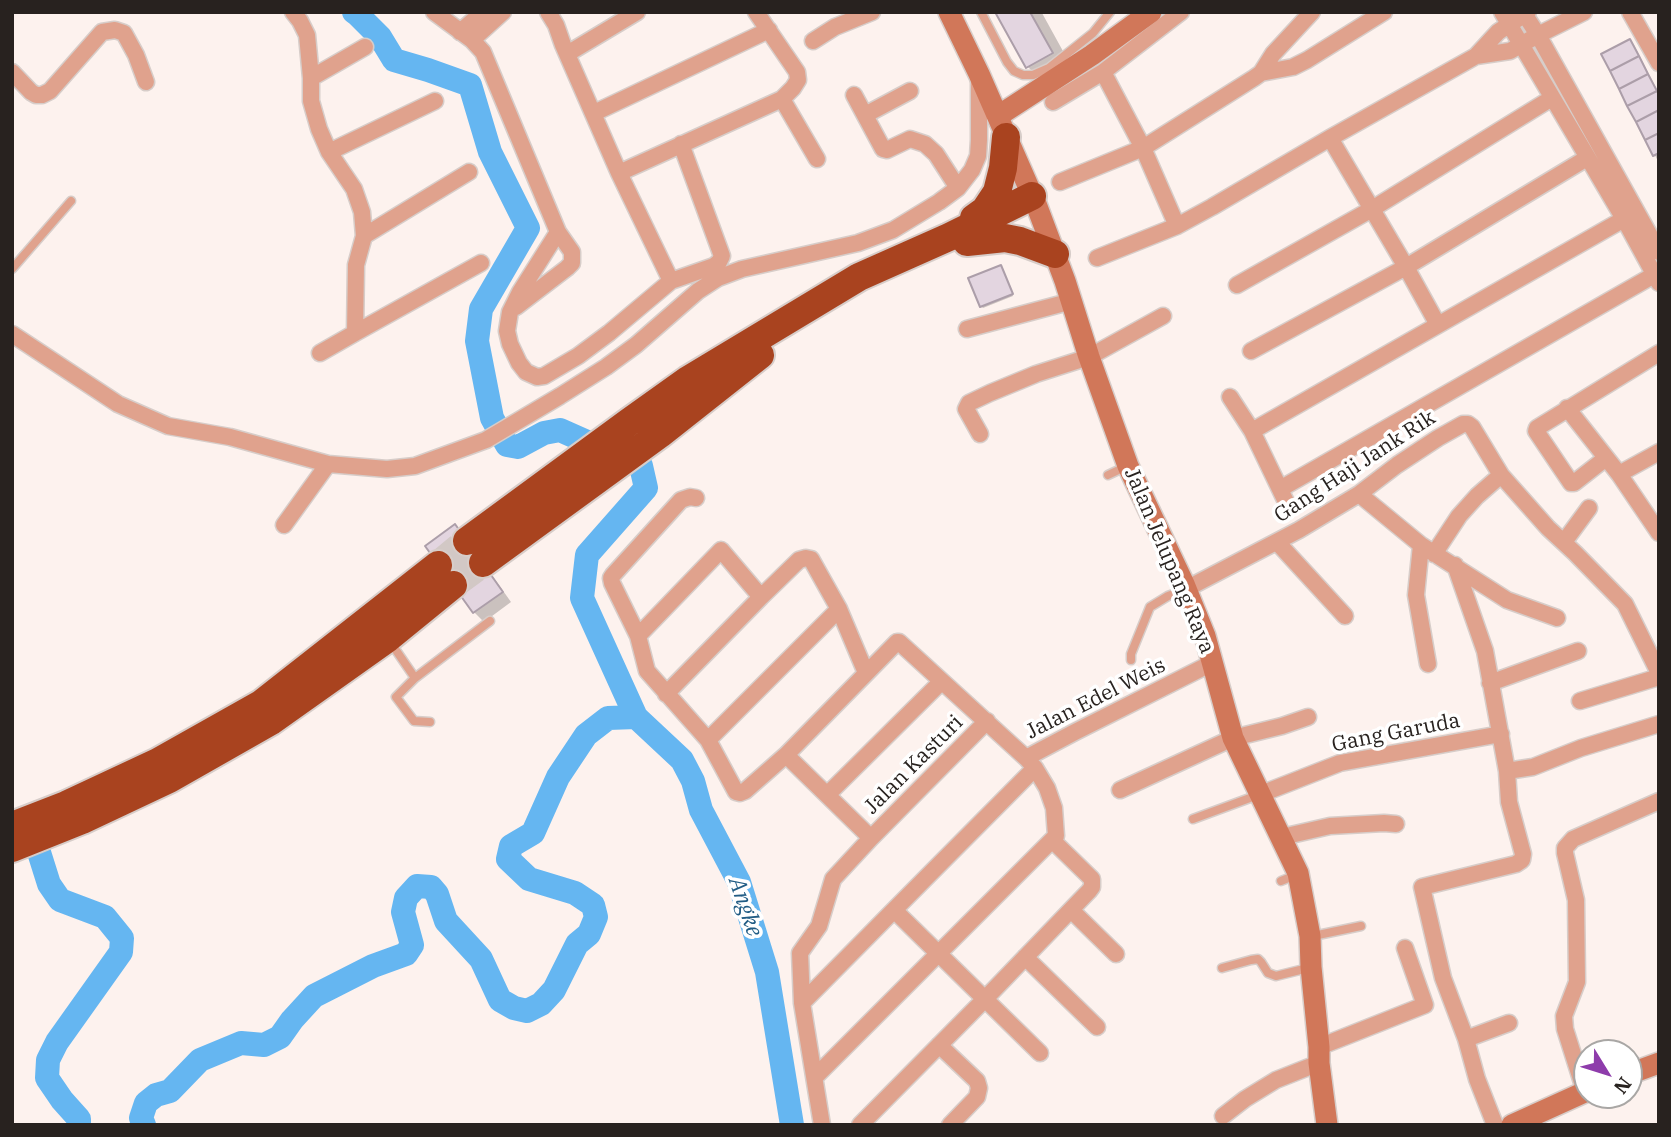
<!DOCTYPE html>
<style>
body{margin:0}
#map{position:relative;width:1671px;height:1137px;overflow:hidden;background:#fdf2ee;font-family:"IBM Plex Serif",serif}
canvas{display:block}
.frame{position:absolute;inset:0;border:14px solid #28221f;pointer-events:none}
.north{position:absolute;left:1573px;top:1039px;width:70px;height:70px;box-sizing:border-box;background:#fff;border:2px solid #a9a7a5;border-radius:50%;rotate:128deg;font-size:19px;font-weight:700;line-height:28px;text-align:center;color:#28221f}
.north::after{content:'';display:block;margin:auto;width:24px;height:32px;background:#8e3cab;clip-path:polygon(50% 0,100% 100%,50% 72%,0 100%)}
</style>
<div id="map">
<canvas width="1671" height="1137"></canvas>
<div class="frame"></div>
<div class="north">N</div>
</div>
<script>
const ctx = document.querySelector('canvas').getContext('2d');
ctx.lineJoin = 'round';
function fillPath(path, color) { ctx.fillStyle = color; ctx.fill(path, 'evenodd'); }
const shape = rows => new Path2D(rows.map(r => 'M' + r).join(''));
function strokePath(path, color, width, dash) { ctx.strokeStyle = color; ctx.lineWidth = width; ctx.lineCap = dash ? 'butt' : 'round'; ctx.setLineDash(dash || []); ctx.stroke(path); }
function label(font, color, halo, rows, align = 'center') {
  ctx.font = font + ' "IBM Plex Serif",serif'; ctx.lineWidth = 7; ctx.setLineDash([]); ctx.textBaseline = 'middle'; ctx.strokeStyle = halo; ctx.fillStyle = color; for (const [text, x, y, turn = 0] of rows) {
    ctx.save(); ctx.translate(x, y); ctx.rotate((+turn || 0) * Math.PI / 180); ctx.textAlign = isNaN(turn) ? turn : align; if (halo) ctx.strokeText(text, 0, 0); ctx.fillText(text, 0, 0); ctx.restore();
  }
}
fillPath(shape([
 [997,12,1043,12,1042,13,1080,82,1056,95,1028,67],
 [1630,41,1634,45,1659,94,1659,163,1603,55],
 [1001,267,1013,296,983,308,981,306],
 [464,536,511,602,484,622,474,612,427,546]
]), '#0003');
strokePath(shape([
 [354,12,358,15,380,37,394,60,428,70,470,85,490,152,528,228,481,309,477,341,492,418,507,445,518,447,544,433,560,430,641,466,646,488,587,555,582,598,636,717,682,760,693,781,701,810,739,882,767,972,792,1125],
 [26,825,32,830,49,884,60,900,105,917,122,938,121,952,57,1042,48,1060,47,1078,62,1100,79,1119,79,1125],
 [144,1125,141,1118,146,1103,156,1095,170,1091,200,1060,241,1043,264,1045,280,1037,292,1020,314,996,373,966,406,954,412,945,403,912,406,898,417,886,431,887,437,894,446,921,481,959,500,1000,514,1008,527,1011,541,1004,554,990,577,944,589,934,596,917,593,905,575,893,529,879,508,859,511,846,533,833,558,777,586,735,608,718,636,717]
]), '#65b6f1', 24);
const building = shape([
 [995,12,1030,12,1053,53,1026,68,995,12],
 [1630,39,1639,56,1610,71,1601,54,1630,39],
 [1639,56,1648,74,1619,89,1610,71,1639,56],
 [1648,74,1657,91,1627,106,1619,89,1648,74],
 [1657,91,1659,95,1659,110,1636,122,1627,106,1657,91],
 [1659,110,1659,133,1645,140,1636,122,1659,110],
 [1659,133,1659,153,1653,156,1645,140,1659,133],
 [1001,265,1013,294,980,307,968,278,1001,265],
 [455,524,503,592,473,613,425,546,455,524]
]);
fillPath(building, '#e3d5e0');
strokePath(building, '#ac9ea9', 2);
strokePath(shape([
 [438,565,467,541],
 [453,585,483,563]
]), '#d2c8c5', 28, [28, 14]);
const lane = shape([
 [981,12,1007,62,1014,71,1023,75,1033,75,1049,68,1093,33,1110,12],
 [12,269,71,201],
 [1108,475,1125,467],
 [391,643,415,678,490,621],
 [1131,660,1131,654,1150,607,1168,596,1184,590],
 [415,678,396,697,414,721,430,722],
 [1193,819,1258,795],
 [1281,881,1296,875],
 [1313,936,1361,926],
 [1222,968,1251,960,1258,959,1261,962,1268,973,1276,976,1308,968]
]);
const street = shape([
 [293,12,300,21,307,35,311,78,311,101,319,129,329,152,354,189,362,212,364,236,356,265,355,333,481,263],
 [434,12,472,40,483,52,558,232,572,252,572,263,567,268,516,307],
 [548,12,556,25,563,45,619,173,671,281],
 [1502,12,1624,219,1659,283],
 [1523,12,1538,35,1659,252],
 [1630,12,1659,63],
 [460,32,483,12],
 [472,40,503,12],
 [813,41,835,27,872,12],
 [567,54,637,12],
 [1476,56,1510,51,1538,35,1584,12],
 [12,72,31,92,36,95,42,95,50,91,102,32,115,30,124,33,136,55,146,82],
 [1103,72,1181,12],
 [1261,73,1293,67,1307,60,1384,12],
 [311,78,365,47],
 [854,95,883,149,887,150,910,139,925,144,936,154,958,188],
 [782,99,817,159],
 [1053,102,1103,72,1143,148,1177,226],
 [594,113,769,30],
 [865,115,910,91],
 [1330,138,1406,267,1438,325],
 [329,152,435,101],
 [619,173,782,99,793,88,798,80,797,72,756,12],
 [1060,182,1143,148,1254,78,1261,73,1273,54,1312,12],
 [558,232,520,292,510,312,507,331,510,344,519,363,526,372,537,377,544,376,578,356,609,333,671,281,714,266,719,262,722,256,681,144],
 [364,236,469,172],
 [1097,258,1177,226,1212,207,1330,138,1476,56,1498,32,1528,12],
 [1237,285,1372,209,1552,98],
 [967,329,1072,301],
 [12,334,118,404,168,426,230,437,328,464,387,469,415,466,486,440,560,396,606,367,636,345,698,291,718,278,742,269,858,243,893,230,939,202,958,188,972,170,978,156,979,140,979,80],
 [1251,351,1406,267,1587,158],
 [320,353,355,333],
 [1230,397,1252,431,1288,506],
 [1567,408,1619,474,1659,533],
 [1252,431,1624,219],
 [980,434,966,409,969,403,990,393,1036,374,1089,357,1163,316],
 [1606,458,1574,483,1571,483,1536,431,1537,428,1659,353],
 [1619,474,1659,452],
 [1280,489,1654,275],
 [1359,494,1421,545,1507,600,1557,618],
 [696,498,690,497,681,500,613,575,611,578,612,583,638,636,647,671,708,740,736,792,740,793,745,791,786,755],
 [284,525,328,464],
 [1277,542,1345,616],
 [1564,542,1589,508],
 [1421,545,1416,595,1428,664],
 [1434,554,1459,516,1477,496,1501,475],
 [1455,565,1485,651,1507,771,1533,767,1581,748,1659,724],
 [1186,589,1299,530,1359,494,1397,465,1438,438,1463,424,1468,424,1472,427,1501,475,1548,528,1575,553,1625,604,1659,673],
 [638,636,721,550,761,597],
 [1490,683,1578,651],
 [666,694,761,597,799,560,806,558,811,559,839,609,866,673],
 [1580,701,1659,677],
 [708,740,839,609],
 [1035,768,894,910,1040,1053],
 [1120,790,1233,738,1282,726,1308,717],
 [1261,794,1340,763,1501,734],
 [827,795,941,682],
 [1282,837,1330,826,1384,823,1396,824],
 [871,838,786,755,897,642,899,642,1026,758,1075,732,1212,663],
 [1071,910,1116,954],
 [1025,957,1097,1027],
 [802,1003,894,910],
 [1466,1039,1509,1023],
 [939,1045,977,1081,979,1088,977,1097,950,1125],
 [1319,1047,1425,1005,1405,948],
 [815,1077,1056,836,1054,808,1047,788,1035,768,1026,758],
 [1585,1092,1565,1029,1564,1016,1577,982,1576,900,1565,853,1565,848,1573,839,1659,801],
 [1223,1116,1245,1099,1276,1080,1319,1063],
 [822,1125,802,1003,800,953,819,926,833,879,871,838,987,721],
 [860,1125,984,1000,1089,891,1092,887,1092,879,1052,840],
 [1495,1125,1477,1079,1466,1039,1443,978,1422,887,1516,864,1522,860,1523,854,1509,802,1507,771]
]);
const secondary = shape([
 [949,12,979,74,1036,204,1065,281,1089,357,1128,466,1184,584,1205,636,1233,738,1298,873,1310,936,1311,967,1319,1047,1319,1063,1327,1125],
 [998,116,1092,55,1151,12],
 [1629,1074,1659,1063],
 [1512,1125,1587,1091]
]);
const highway = shape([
 [974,218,985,210,997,192,1003,168,1006,137],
 [967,242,1005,238,1020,241,1055,254],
 [467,541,629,422,688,380,859,277,949,237,1032,196],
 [483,563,660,434,760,355],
 [12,826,66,805,158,762,261,704,438,565],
 [12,848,82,820,169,779,271,721,388,638,453,585]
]);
strokePath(lane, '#d7cdc9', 11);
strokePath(street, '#d7cdc9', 19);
strokePath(secondary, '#d7cdc9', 24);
strokePath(highway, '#d7cdc9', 32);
strokePath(lane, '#e0a28d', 8);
strokePath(street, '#e0a28d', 16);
strokePath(secondary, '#d17759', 21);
strokePath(highway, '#a9431f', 28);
label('21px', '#28221f', '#fff', [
 ["Gang Haji Jank Rik",1355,467,-33],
 ["Jalan Jelupang Raya",1169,561,67],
 ["Jalan Edel Weis",1096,699,-27],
 ["Gang Garuda",1396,733,-11],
 ["Jalan Kasturi",914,765,-45]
]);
label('italic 23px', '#215c84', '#fff', [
 ["Angke",745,907,71]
]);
</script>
